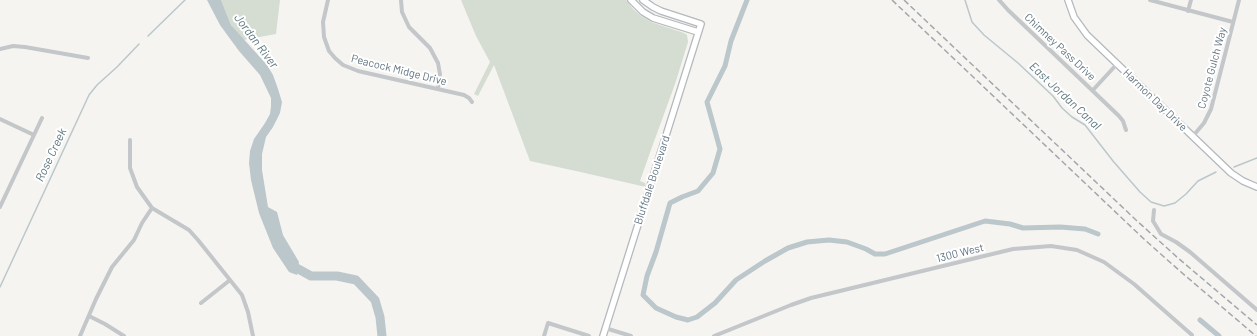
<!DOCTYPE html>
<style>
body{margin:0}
canvas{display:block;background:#f5f4f0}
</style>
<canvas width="1257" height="336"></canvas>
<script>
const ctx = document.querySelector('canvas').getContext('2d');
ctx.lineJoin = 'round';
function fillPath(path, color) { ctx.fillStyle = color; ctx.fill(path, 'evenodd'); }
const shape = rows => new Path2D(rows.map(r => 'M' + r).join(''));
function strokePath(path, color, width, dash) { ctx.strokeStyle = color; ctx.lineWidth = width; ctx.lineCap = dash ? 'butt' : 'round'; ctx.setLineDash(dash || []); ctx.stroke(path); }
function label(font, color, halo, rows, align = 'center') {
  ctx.font = font + ' Barlow,sans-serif'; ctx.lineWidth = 4; ctx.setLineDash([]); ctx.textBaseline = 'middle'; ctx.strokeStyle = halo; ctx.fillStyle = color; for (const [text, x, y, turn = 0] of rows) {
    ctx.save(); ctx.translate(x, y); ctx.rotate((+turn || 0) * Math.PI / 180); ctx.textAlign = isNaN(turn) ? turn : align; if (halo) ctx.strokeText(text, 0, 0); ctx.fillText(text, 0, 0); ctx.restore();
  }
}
fillPath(shape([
 [221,0,280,0,276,34,243,40,231,25],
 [461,0,626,0,633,9,641,16,651,22,684,33,687,35,688,42,675,84,652,147,640,181,645,183,646,187,576,171,530,161,494,65,478,96,474,94,490,62,476,36]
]), '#d5dcd1');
fillPath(shape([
 [207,0,221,0,231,25,267,65,273,75,278,89,282,102,280,113,273,127,266,137,262,154,262,170,268,207,277,212,283,235,299,262,297,275,289,272,273,248,259,213,251,180,249,163,250,151,254,139,265,123,270,114,271,106,271,98,260,75,239,51,220,25]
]), '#bbc7cb');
strokePath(shape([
 [965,0,972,22,984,35,1018,63,1053,96,1062,108,1072,117,1085,125,1113,161,1140,192,1151,202,1164,206,1175,203,1186,194,1198,181,1216,172],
 [148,36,185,0],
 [1234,167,1257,158],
 [0,287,89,95,97,85,117,67,139,44]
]), '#bbc7cb', 1.5);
strokePath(shape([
 [747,0,731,41,725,66,707,102,720,149,713,173,698,191,682,197,670,203,656,252,647,276,643,295,656,308,676,317,688,320,697,317,715,303,736,280,765,261,788,248,807,242,829,240,847,242,866,249,875,254,885,254,985,221,1010,224,1023,228,1060,227,1085,229,1098,234],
 [1200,320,1219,336]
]), '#bbc7cb', 5);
strokePath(shape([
 [289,261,291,265,311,276,337,276,356,280,375,300,380,317,382,336]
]), '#bbc7cb', 9);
const secondary = shape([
 [631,0,643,12,653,18,698,32],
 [1068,0,1074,17,1087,35,1231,173,1243,181,1257,187],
 [603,336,701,24,661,11,653,7,643,0]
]);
strokePath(secondary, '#b3b9bd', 8);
strokePath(shape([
 [328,0,323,22,324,37,329,51,335,58,343,65,358,71,464,95,469,98,472,102],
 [401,0,402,12,409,27,430,48,438,63,440,74,438,89],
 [999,0,1008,10,1119,116,1123,121,1126,130],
 [1150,0,1233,22],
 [1188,11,1191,0],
 [0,49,13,46,25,47,88,58],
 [1093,90,1117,64],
 [0,119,34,135],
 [1193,136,1204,123,1211,109,1239,0],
 [130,140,130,168,137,187,152,208,189,230,198,240,242,295,248,312,253,336],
 [0,207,42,118],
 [1154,210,1153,221,1161,234,1176,242,1190,252,1257,310],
 [201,303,230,280],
 [89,316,105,324,124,336],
 [605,328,631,336],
 [80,336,96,299,112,267,134,240,142,223,152,208],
 [544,336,548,323,589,336],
 [714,336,791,305,811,298,1013,249,1051,246,1077,250,1104,262,1134,284,1192,335]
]), '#c4c7ca', 4);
strokePath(secondary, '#fff', 5.5);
strokePath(shape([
 [892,0,1145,240,1181,272,1256,336],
 [904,0,1136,220,1178,258,1257,325]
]), '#a1a8ad', 1.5, [6, 3]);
label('11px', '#627582', '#fff', [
 ["Chimney Pass Drive",1060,47,43],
 ["Coyote Gulch Way",1212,68,-75],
 ["Peacock Midge Drive",399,70,14],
 ["Harmon Day Drive",1155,100,44],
 ["Bluffdale Boulevard",652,180,-72],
 ["1300 West",960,253,-14]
]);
label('italic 12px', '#5e7880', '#fff', [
 ["Jordan River",256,41,53],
 ["East Jordan Canal",1065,96,43],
 ["Rose Creek",51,155,-65]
]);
</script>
